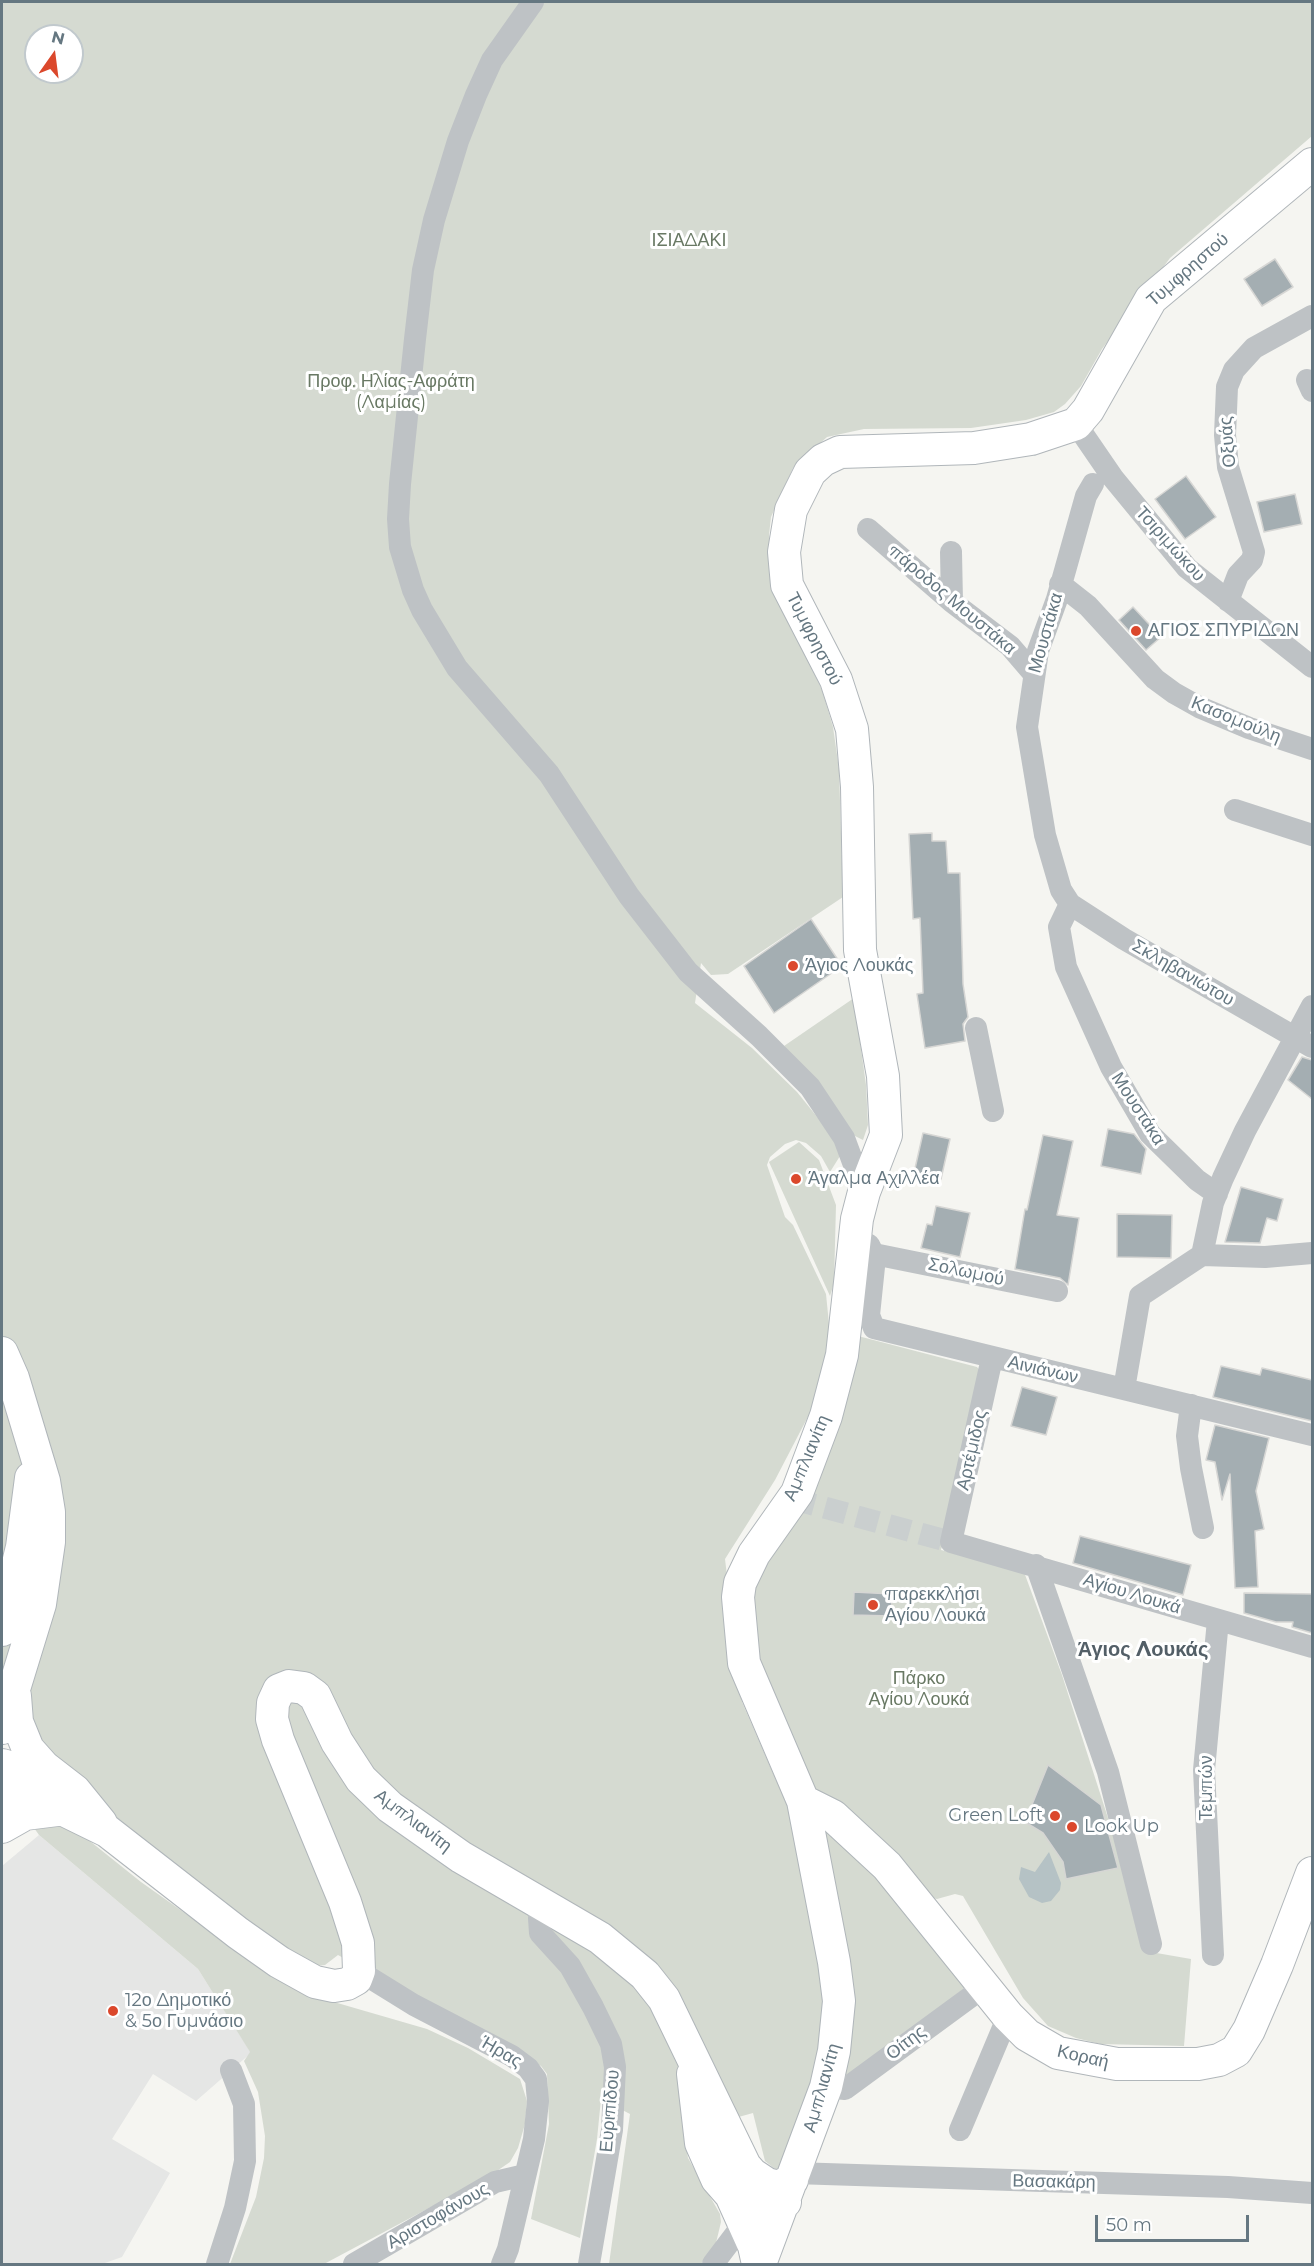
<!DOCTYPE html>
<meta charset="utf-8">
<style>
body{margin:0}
#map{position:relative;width:1314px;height:2266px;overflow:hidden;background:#f5f5f1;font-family:Montserrat,sans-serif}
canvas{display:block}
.frame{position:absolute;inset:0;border:3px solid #657781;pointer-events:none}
.north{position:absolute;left:24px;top:24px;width:60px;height:60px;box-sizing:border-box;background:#fff;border:2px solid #c1c9cd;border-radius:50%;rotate:14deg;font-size:16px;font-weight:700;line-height:24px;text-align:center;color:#657781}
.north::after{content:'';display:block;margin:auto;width:21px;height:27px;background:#db482c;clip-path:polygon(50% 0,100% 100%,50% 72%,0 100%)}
.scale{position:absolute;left:1095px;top:2215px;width:154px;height:27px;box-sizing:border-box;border:3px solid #657781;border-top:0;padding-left:8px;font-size:18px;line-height:21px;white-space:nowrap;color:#657781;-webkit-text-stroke:4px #fff;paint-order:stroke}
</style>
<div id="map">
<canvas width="1314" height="2266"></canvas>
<div class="frame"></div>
<div class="north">N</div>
<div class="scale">50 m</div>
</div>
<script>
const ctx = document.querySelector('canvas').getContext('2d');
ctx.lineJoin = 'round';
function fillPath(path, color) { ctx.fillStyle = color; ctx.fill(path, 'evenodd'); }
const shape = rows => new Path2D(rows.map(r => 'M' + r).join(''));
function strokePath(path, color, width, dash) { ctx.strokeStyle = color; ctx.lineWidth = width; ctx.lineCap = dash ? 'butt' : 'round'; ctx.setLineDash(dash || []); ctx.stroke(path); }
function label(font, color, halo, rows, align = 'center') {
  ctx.font = font + ' Montserrat,sans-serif'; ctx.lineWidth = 6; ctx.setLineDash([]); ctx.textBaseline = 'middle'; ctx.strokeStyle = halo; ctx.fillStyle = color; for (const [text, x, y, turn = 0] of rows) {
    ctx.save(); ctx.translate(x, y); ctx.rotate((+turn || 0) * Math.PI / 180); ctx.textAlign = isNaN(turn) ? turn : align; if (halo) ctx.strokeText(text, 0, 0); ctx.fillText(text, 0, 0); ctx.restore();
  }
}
fillPath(shape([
 [39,1835,198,1969,251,2053,196,2101,153,2074,112,2139,170,2173,122,2257,102,2264,2,2264,2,1866]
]), '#e5e6e5');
fillPath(shape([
 [2,2,1312,2,1312,136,1170,258,1102,349,1081,386,1065,404,1054,412,1026,420,971,428,864,429,827,437,793,468,771,517,769,535,775,593,822,690,833,727,839,769,843,897,728,974,711,975,701,963,695,1003,752,1048,797,1092,835,1139,840,1156,830,1172,821,1156,806,1143,796,1140,785,1144,770,1157,767,1165,785,1217,793,1225,826,1294,830,1334,825,1363,812,1409,775,1480,725,1559,742,1702,787,1805,797,1838,831,1832,895,1896,966,1987,845,2083,814,2074,781,2167,775,2169,765,2161,753,2113,684,2132,688,2158,720,2214,721,2222,716,2243,701,2264,609,2264,630,2114,601,2099,597,2139,580,2238,531,2219,549,2124,547,2074,541,2066,338,1955,325,1965,315,1966,301,1959,116,1825,92,1791,92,1786,2,1723],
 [36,36,72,36,72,72,36,72],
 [854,998,866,1085,868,1125,863,1140,853,1135,784,1046],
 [799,1142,819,1160,836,1205,834,1283,830,1296,769,1162],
 [858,1336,977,1367,982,1373,941,1550,1024,1572,1062,1675,1117,1846,1145,1951,1191,1959,1184,2046,1100,2044,1076,2038,1048,2026,1023,1998,963,1896,955,1894,937,1899,927,1897,817,1796,757,1677,749,1611,762,1560],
 [58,1823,86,1838,141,1882,261,1967,327,2000,427,2029,468,2048,520,2079,527,2101,525,2124,518,2148,510,2162,491,2175,324,2264,230,2264,256,2197,264,2158,265,2136,258,2092,244,2061,250,2052,198,1969,39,1835,32,1825]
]), '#d5dad1');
fillPath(shape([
 [1049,1852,1061,1883,1060,1890,1051,1901,1042,1903,1029,1897,1019,1879,1021,1867,1035,1872]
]), '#b5c2c5');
const building = shape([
 [1275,259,1293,287,1262,306,1244,279,1275,259],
 [1186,476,1216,517,1185,539,1155,499,1186,476],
 [1295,494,1302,524,1264,532,1257,502,1295,494],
 [1133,607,1161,637,1146,650,1119,620,1133,607],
 [932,833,932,841,946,841,948,873,960,873,963,984,968,1017,963,1024,965,1041,925,1048,917,994,923,993,920,918,913,919,909,834,932,833],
 [811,919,842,966,774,1013,744,966,811,919],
 [1302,1057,1312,1060,1312,1099,1288,1080,1302,1057],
 [1108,1129,1134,1134,1146,1149,1141,1174,1101,1166,1108,1129],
 [923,1133,950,1139,941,1179,914,1173,923,1133],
 [1043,1135,1073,1141,1057,1215,1079,1218,1068,1285,1060,1278,1015,1269,1025,1209,1027,1210,1043,1135],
 [1241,1187,1283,1199,1277,1221,1267,1218,1260,1243,1225,1242,1241,1187],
 [936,1206,970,1213,960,1257,921,1248,927,1224,932,1225,936,1206],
 [1117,1214,1172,1215,1171,1258,1117,1257,1117,1214],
 [1221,1366,1260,1375,1262,1368,1312,1380,1312,1421,1213,1397,1221,1366],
 [1022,1387,1057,1397,1046,1435,1011,1426,1022,1387],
 [1215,1425,1269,1438,1256,1491,1264,1529,1255,1531,1258,1587,1235,1588,1230,1474,1222,1500,1215,1462,1206,1460,1215,1425],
 [1080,1536,1191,1565,1183,1595,1073,1563,1080,1536],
 [854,1592,892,1594,891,1616,853,1615,854,1592],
 [1244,1593,1312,1594,1312,1633,1292,1627,1293,1622,1276,1622,1244,1613,1244,1593],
 [1048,1765,1101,1805,1118,1868,1066,1879,1063,1862,1043,1833,1025,1822,1048,1765]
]);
fillPath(building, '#a4aeb2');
strokePath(building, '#d6d6d4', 1.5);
strokePath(shape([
 [793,1499,951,1542]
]), '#cacfcf', 22, [22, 11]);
const secondary = shape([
 [2,1353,13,1378,44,1481,49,1512,49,1542,40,1604,2,1728],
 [2,1630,22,1547,31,1478],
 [15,1696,17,1722,28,1749,44,1767,75,1791,101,1823],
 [2,1765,58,1781],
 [2,1791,64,1810,107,1831,238,1933,279,1962,315,1982,334,1986,347,1984,356,1979,359,1971,358,1943,345,1902,278,1740,272,1719,273,1703,279,1690,289,1686,304,1688,315,1696,337,1742,361,1779,390,1807,461,1857,600,1938,645,1975,664,1999,745,2166,752,2174,767,2184,778,2187,792,2180],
 [803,1801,833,1816,887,1866,1008,2016,1027,2035,1058,2053,1117,2064,1198,2064,1219,2060,1236,2051,1249,2030,1277,1965,1312,1873],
 [2,1827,25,1814,57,1810],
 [693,2074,701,2143,717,2179,731,2195,755,2206,776,2207,785,2202],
 [731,2195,754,2246,758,2264],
 [760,2264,826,2087,834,2051,839,2001,834,1962,803,1801,744,1663,738,1597,740,1583,754,1554,797,1493,826,1416,842,1355,857,1219,864,1192,886,1135,883,1076,860,950,857,787,852,729,836,680,787,585,784,552,791,510,810,472,823,460,840,452,974,448,1031,439,1076,424,1088,410,1151,299,1312,164]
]);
strokePath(secondary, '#b0b6ba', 34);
strokePath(shape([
 [533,2,492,60,476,95,458,141,434,220,423,270,415,339,400,484,398,519,400,547,413,590,422,610,457,668,549,774,629,896,688,972,759,1036,810,1087,844,1138,864,1192],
 [1307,380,1312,391],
 [1076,424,1113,478,1187,568,1312,667],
 [1093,484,1086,496,1057,599,1038,651,1027,727,1045,835,1061,890,1070,904,1124,939,1312,1047],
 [868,529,952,602,1010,646,1034,674],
 [951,552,952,602],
 [1060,584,1088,606,1155,679,1174,693,1199,707,1249,728,1312,749],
 [1228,601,1238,575,1252,560,1254,552,1228,467,1225,435,1227,387,1234,370,1254,348,1312,316],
 [1235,810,1312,835],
 [1070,904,1059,927,1066,967,1111,1067,1150,1134,1197,1180,1217,1194],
 [976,1028,993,1111],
 [854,1237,869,1245,875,1257,869,1315,874,1328,1312,1435],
 [874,1254,1057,1291],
 [1202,1255,1213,1203,1223,1178,1245,1131,1312,1006],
 [992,1358,951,1542,1312,1647],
 [1124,1389,1140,1296,1202,1255,1265,1257,1312,1253],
 [1191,1405,1187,1436,1191,1468,1203,1528],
 [1036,1565,1108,1772,1151,1944],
 [548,1906,539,1918,540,1933,570,1966,593,2007,611,2044,615,2067,612,2130,589,2264],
 [1213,1955,1204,1770,1218,1620],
 [359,1971,414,2005,512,2056,528,2068,536,2079,538,2101,534,2139,508,2249,502,2264],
 [826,2087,845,2089,984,1987],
 [960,2130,1008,2016],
 [794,2173,1228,2187,1312,2193],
 [217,2264,235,2208,245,2161,244,2104,231,2070],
 [354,2264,495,2182,525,2175],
 [713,2264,744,2223]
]), '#bec2c5', 22);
strokePath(secondary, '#fff', 32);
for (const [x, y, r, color] of [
 [1136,631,6,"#db482c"],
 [793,966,6,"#db482c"],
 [796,1179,6,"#db482c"],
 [873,1605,6,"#db482c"],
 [1055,1816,6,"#db482c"],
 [1072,1827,6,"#db482c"],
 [113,2011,6,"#db482c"]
]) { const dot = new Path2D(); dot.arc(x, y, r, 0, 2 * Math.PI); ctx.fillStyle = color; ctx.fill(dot); strokePath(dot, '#fff', 2); }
label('18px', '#697964', '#fff', [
 ["ΙΣΙΑΔΑΚΙ",689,241],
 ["Προφ. Ηλίας-Αφράτη",391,382],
 ["(Λαμίας)",391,403],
 ["Πάρκο",919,1679],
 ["Αγίου Λουκά",919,1700]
]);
label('18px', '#657781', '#fff', [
 ["Τυμφρηστού",1188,270,-41],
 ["Οξυάς",1228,442,-95],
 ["Τσιριμώκου",1170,544,48],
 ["πάροδος Μουστάκα",952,600,40],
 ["Μουστάκα",1046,633,-74],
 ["Τυμφρηστού",814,639,63],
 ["Κασομούλη",1236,720,22],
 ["Σκληβανιώτου",1183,973,30],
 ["Μουστάκα",1138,1109,57],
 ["Σολωμού",966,1272,12],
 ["Αινιάνων",1043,1370,13],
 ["Αρτέμιδος",972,1450,-77],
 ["Αμπλιανίτη",807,1458,-67],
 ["Αγίου Λουκά",1132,1594,17],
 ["Τεμπών",1207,1788,-90],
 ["Αμπλιανίτη",413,1821,37],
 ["Οίτης",906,2043,-37],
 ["Ήρας",501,2052,30],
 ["Κοραή",1083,2057,13],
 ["Αμπλιανίτη",822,2088,-74],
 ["Ευριπίδου",610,2111,-85],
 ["Βασακάρη",1054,2182,1],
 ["Αριστοφάνους",438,2216,-30]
]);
label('18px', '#657781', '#fff', [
 ["ΑΓΙΟΣ ΣΠΥΡΙΔΩΝ",1148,631],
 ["Άγιος Λουκάς",805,966],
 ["Άγαλμα Αχιλλέα",808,1179],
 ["παρεκκλήσι",885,1595],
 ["Αγίου Λουκά",885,1616],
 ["Green Loft",1043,1816,"right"],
 ["Look Up",1084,1827],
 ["12ο Δημοτικό",125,2001],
 ["& 5ο Γυμνάσιο",125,2022]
], 'left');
label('bold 20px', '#535f67', '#fff', [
 ["Άγιος Λουκάς",1143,1650]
]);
</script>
